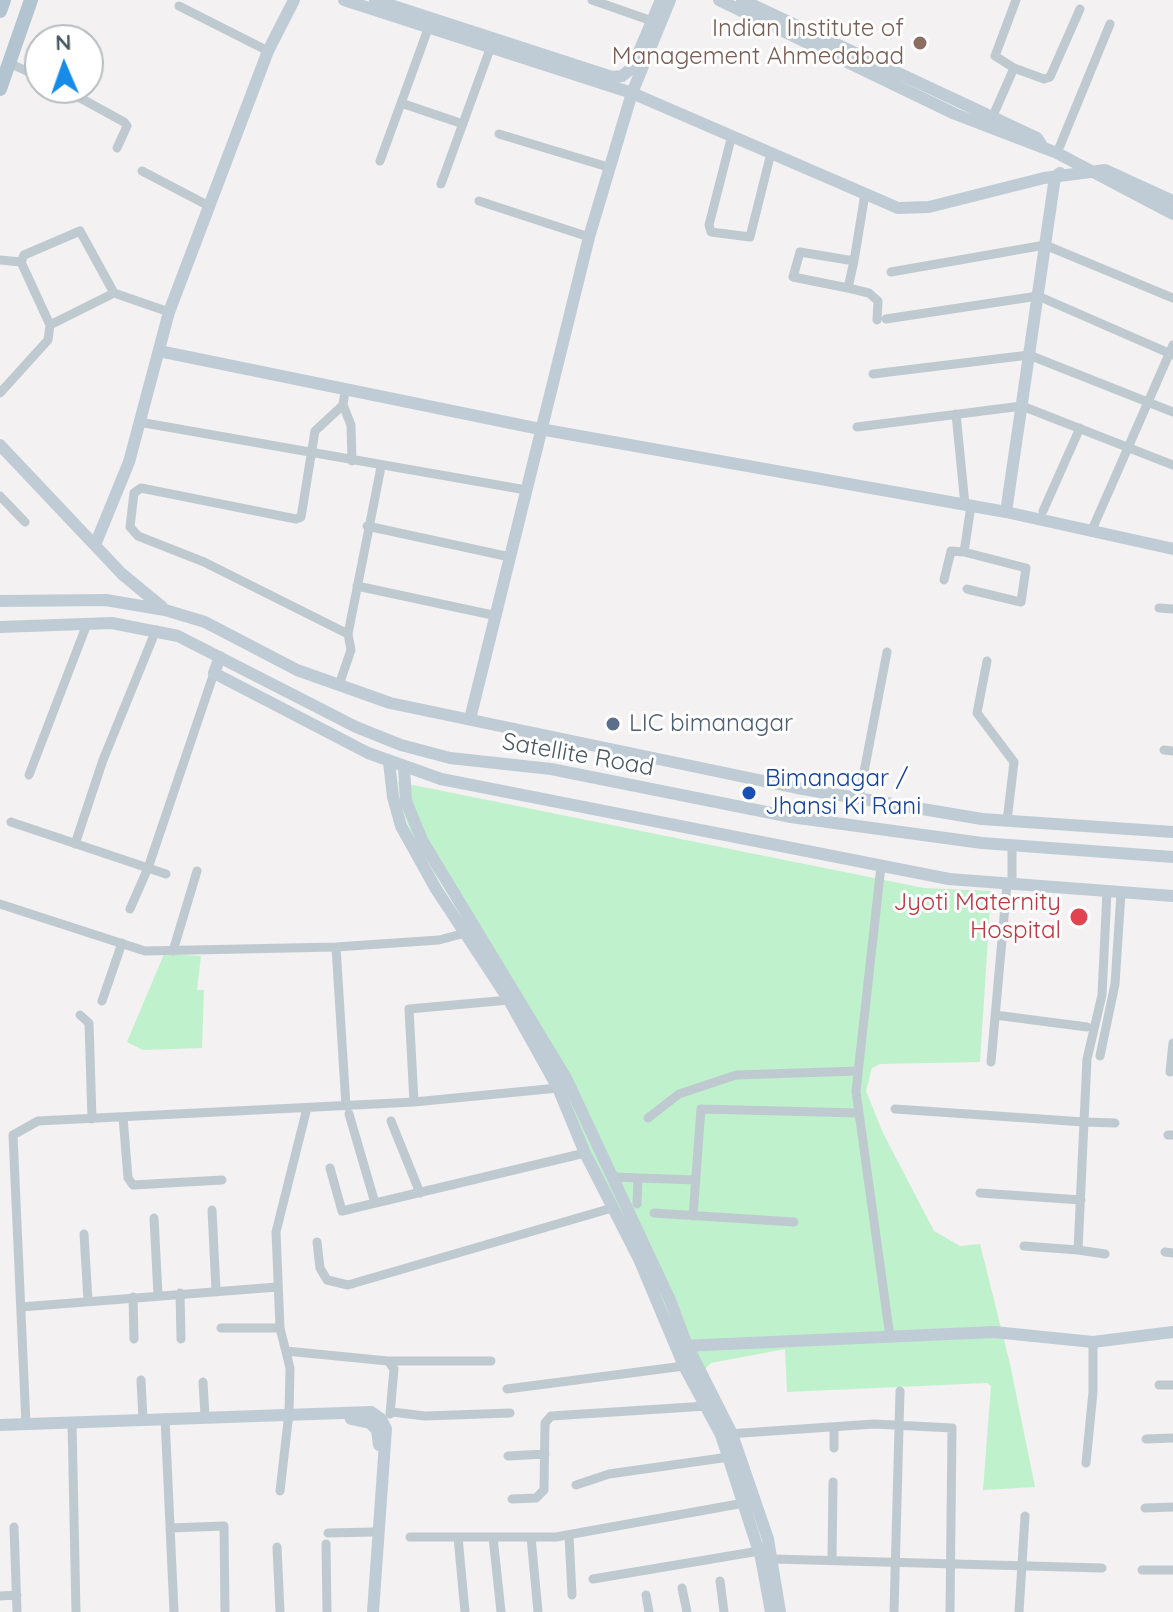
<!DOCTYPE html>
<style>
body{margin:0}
#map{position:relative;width:1173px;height:1612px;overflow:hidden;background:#f3f1f1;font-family:Quicksand,sans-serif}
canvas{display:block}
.north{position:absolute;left:24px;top:24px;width:80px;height:80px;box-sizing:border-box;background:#fff;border:2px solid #b6bcbf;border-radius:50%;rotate:358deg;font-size:22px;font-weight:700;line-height:32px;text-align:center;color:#48575f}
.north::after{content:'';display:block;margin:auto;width:28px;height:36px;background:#168ce8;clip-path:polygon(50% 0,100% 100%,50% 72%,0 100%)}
</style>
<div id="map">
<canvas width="1173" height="1612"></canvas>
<div class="north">N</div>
</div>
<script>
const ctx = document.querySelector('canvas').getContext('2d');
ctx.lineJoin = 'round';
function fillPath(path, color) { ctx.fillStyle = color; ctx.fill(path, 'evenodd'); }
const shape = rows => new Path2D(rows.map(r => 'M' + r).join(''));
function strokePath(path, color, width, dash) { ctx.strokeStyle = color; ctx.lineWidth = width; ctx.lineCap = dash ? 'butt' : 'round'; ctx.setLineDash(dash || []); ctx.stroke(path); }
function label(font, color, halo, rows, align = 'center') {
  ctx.font = font + ' Quicksand,sans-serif'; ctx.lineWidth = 6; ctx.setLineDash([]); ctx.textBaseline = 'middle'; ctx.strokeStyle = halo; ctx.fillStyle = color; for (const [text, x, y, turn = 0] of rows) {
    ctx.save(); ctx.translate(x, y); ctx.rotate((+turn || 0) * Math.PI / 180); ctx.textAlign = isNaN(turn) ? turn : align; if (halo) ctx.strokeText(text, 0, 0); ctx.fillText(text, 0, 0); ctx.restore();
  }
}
fillPath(shape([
 [398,782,924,888,991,891,980,1062,880,1064,872,1068,866,1091,883,1133,934,1231,960,1246,980,1244,1010,1364,1035,1487,983,1490,991,1386,987,1383,787,1392,785,1349,711,1363,702,1372,692,1371,537,1035,416,844,401,808],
 [164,954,201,956,197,990,204,990,202,1048,143,1050,127,1042]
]), '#c0f1cd');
strokePath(shape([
 [592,0,652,21],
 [179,6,268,51],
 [9,63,40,77],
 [1014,68,1044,79,1050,77,1080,9],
 [62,88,124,122,127,126,117,148],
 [401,103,463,124],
 [992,118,1014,68,995,56,1016,0],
 [499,134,608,167],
 [732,135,709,225,711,232,750,237,771,153],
 [1057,153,1110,24],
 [380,161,428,29],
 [142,171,209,206],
 [441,184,490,49],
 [479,201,589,237],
 [0,260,21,262],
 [854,261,800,252,793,277,848,288,854,261,865,194],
 [891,272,1045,245,1173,298],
 [848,288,869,293,878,301,877,320],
 [886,319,1038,296,1173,355],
 [50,325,21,262,24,255,80,231,114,293],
 [873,374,1029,355,1173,412],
 [345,391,343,405,315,431,301,517,296,519,141,488,134,493,130,527,138,536,204,562,348,634],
 [0,393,48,340,50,325,114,293,169,312],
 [343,405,351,425,352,461],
 [956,414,965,505],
 [139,422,526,490],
 [857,427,1022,406,1173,465],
 [0,496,25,522],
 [1043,511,1080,428],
 [367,526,510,557],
 [1091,532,1173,345],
 [964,552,1026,568,1021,602,967,589],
 [944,580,951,551,964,552,971,506],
 [357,586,497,616],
 [1159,608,1173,609],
 [987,661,977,713,1014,762,1007,821],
 [339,685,351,650,348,634,381,467],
 [1164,750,1173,751],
 [29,775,87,624],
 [859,798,887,652],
 [11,822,166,874],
 [75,844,103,760,156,630],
 [881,866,856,1091,890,1337],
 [1012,884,1012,845],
 [1107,892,1102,995,1087,1059,1084,1122,1115,1123],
 [0,904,145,951,336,947],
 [130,909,148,868,214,673],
 [173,951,197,871],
 [102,1001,122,943],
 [80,1015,89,1023,92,1119],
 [995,1015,1087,1027],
 [1100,1056,1115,984,1121,893],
 [991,1062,1007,884],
 [1170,1072,1173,1043],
 [414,1102,409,1009,509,1000],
 [346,1106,336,947,439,940,469,932],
 [895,1109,1084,1122,1078,1250,1024,1246],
 [349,1114,375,1203],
 [123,1117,128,1178,133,1185,222,1180],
 [648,1118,679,1094,736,1075,858,1071],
 [391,1121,420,1193],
 [1168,1135,1173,1135],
 [330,1168,342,1211,585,1153],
 [613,1177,695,1180],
 [980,1193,1081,1200],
 [637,1204,638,1178],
 [212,1210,216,1291],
 [654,1213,794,1222],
 [693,1216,701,1109,859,1113],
 [154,1218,158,1295],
 [84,1234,88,1301],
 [317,1242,320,1268,327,1280,348,1285,612,1208],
 [1078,1250,1105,1254],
 [1165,1252,1173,1253],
 [180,1293,181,1339],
 [133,1297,134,1339],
 [21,1307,277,1287],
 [221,1328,280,1328],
 [286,1351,388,1361,491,1361],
 [388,1361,394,1369,390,1414],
 [141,1380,143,1419],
 [203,1382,205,1416],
 [1159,1385,1173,1385],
 [507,1389,684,1366],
 [392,1412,425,1416,510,1413],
 [165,1418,174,1612],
 [72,1422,76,1612],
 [26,1424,13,1135,38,1121,414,1102,558,1088],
 [728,1434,874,1424,952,1428,950,1612],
 [1146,1439,1173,1438],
 [834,1448,834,1427],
 [508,1456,545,1454],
 [1086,1463,1093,1392,1093,1342],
 [576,1485,609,1474,729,1457],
 [280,1491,289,1413,290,1368,280,1328,276,1232,307,1108],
 [512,1499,536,1498,544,1490,545,1423,551,1416,707,1406],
 [1145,1508,1173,1507],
 [14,1527,17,1612],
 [170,1528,224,1526,225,1612],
 [328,1533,373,1532],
 [569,1535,572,1595],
 [410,1537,556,1537,744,1503],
 [458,1537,465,1612],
 [493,1537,501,1612],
 [531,1537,538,1612],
 [326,1544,327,1612],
 [277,1547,280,1612],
 [773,1559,1102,1568],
 [832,1560,833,1482],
 [1142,1570,1173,1570],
 [593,1579,759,1551],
 [720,1581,724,1612],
 [682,1588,687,1612],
 [646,1595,649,1612],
 [0,1596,17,1595],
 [894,1612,900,1391],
 [1019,1612,1025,1516]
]), '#bfcad0', 9);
strokePath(shape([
 [344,0,632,93,898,208,929,207,1044,178,1105,170,1173,201],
 [375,0,612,77,622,76,632,68,661,0],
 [719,0,955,114,1057,153,1173,214],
 [742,0,1037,138,1042,146],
 [159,351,540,429,1006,512,1173,549],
 [0,445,122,574,162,607],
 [1006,512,1055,177,1060,173],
 [95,545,129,462,169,312,268,51,294,0],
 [0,601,106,600,165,610,205,622,297,670,390,703,797,788,982,819,1173,832],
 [0,627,112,623,178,636,356,727,401,745,450,758,551,769,791,817,982,843,1173,857],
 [220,657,214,673,368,753,441,779,949,879,1173,896],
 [470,719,589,237,632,93,670,0],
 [389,762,393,797,401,826,436,889,509,1000,558,1088,585,1153,639,1259,684,1366,721,1435,761,1558,771,1612],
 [404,767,406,801,422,840,566,1078,670,1300,687,1345,732,1434,768,1539,780,1612],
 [682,1346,994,1332,1093,1342,1173,1332],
 [351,1419,370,1423,377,1430,379,1445],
 [0,1425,371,1412,381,1419,386,1429,373,1612]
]), '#bfccd5', 12);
strokePath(shape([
 [0,11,4,0],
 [0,89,31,0]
]), '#b1c4d0', 14);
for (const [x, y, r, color] of [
 [920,43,8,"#8d6e63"],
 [613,724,8,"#5c6f8a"],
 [749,793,8,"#1a4fb4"],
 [1079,917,10,"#e0444e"]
]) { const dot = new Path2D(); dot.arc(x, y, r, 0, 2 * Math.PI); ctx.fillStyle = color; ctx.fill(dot); strokePath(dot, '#fff', 3); }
label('24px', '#785e54', '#fff', [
 ["Indian Institute of",904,29],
 ["Management Ahmedabad",904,57]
], 'right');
label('24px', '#4e5e75', '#fff', [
 ["LIC bimanagar",629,724]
], 'left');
label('24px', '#48575f', '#fff', [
 ["Satellite Road",578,755,10]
]);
label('24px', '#164399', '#fff', [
 ["Bimanagar /",765,779],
 ["Jhansi Ki Rani",765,807]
], 'left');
label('24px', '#be3a42', '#fff', [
 ["Jyoti Maternity",1061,903],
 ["Hospital",1061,931]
], 'right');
</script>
